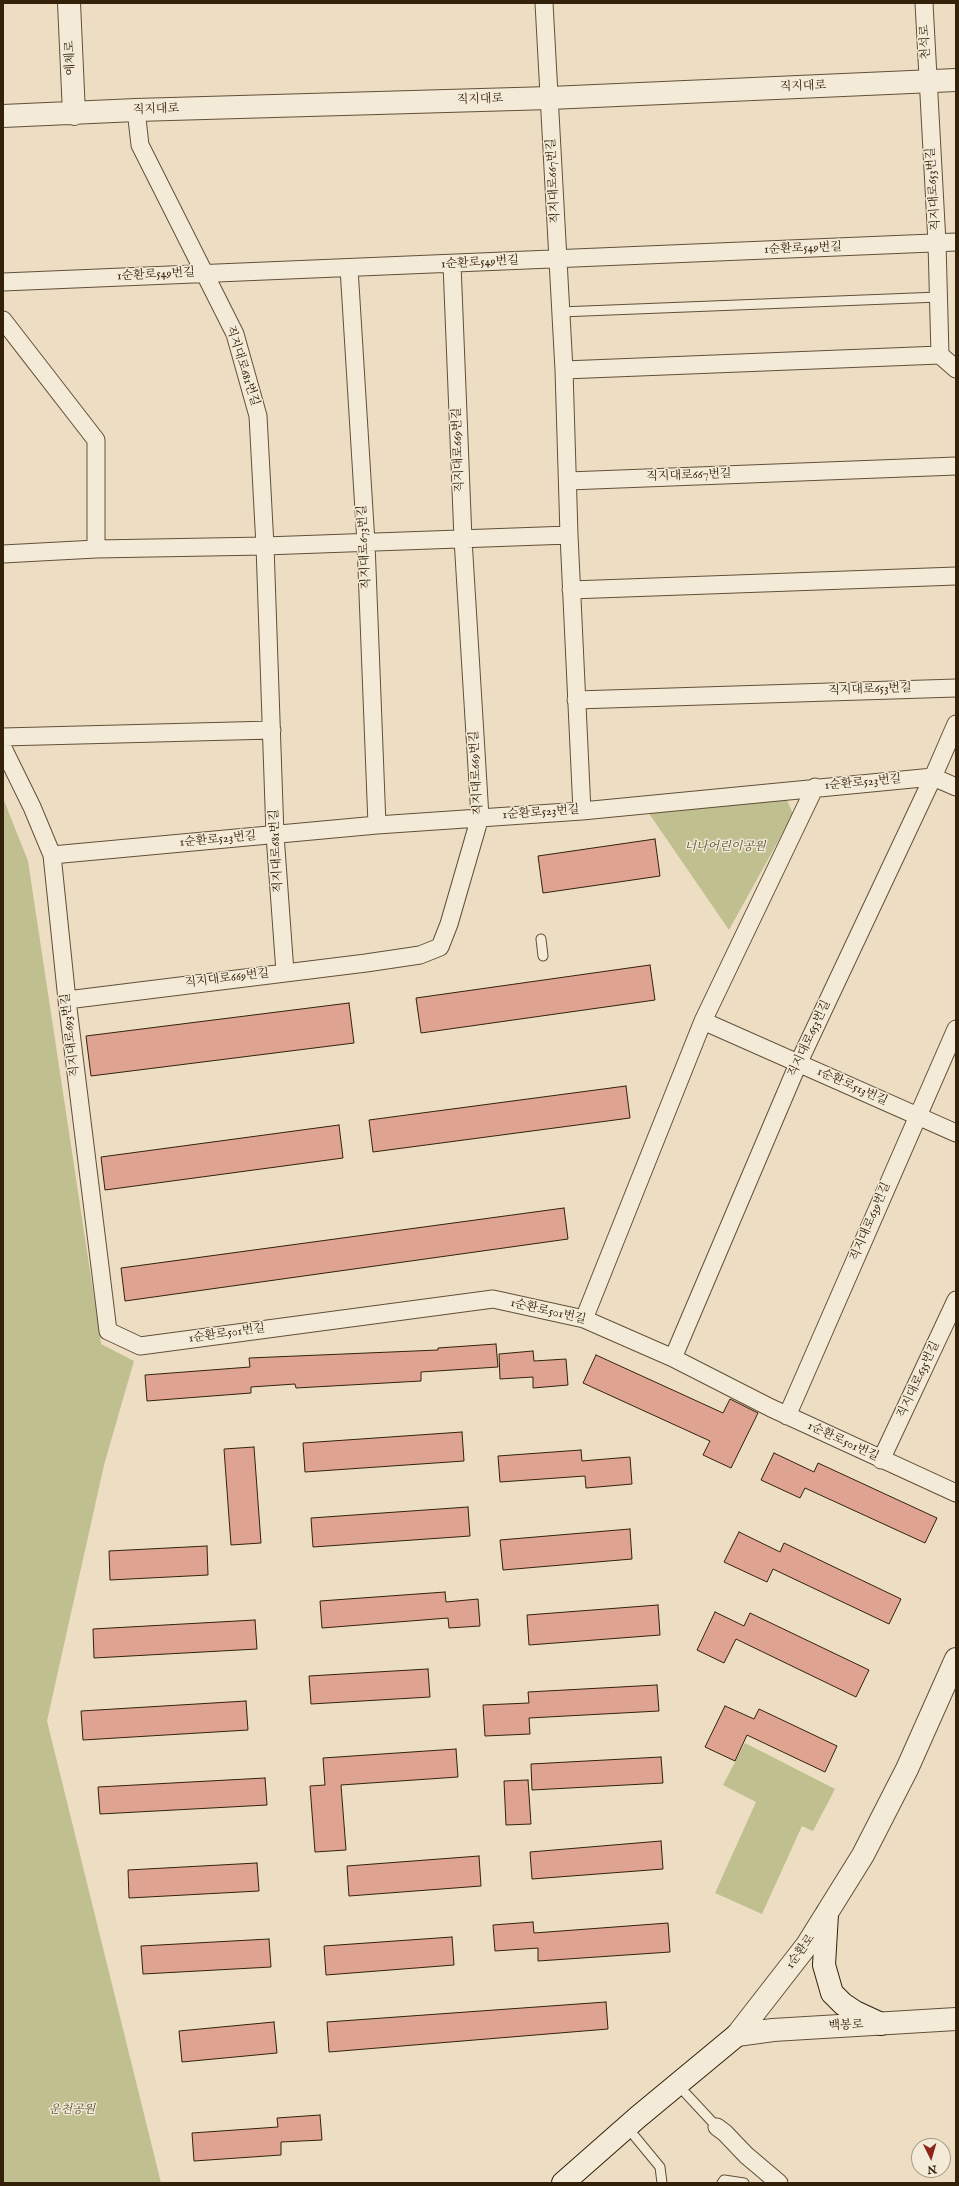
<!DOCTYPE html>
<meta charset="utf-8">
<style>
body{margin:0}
#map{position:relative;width:959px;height:2186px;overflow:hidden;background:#eddec3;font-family:"IM FELL English",serif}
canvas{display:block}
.frame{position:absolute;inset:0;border:4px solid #33210a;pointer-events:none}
.north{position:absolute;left:911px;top:2138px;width:40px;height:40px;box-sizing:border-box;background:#f3ead8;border:1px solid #a69a86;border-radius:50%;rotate:175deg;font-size:11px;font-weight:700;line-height:16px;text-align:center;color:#33210a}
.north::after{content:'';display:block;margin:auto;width:14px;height:18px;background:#8f2418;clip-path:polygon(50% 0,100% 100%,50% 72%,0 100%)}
</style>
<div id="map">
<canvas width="959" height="2186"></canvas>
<div class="frame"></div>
<div class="north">N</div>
</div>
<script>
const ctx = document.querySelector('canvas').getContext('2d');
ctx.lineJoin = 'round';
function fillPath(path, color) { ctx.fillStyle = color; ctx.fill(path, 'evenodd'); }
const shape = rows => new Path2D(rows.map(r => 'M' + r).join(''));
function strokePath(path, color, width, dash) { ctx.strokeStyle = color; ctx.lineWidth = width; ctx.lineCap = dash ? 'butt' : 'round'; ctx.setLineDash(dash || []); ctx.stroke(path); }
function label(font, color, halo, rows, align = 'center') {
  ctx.font = font + ' "IM FELL English","Noto Serif KR",serif'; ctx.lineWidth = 3; ctx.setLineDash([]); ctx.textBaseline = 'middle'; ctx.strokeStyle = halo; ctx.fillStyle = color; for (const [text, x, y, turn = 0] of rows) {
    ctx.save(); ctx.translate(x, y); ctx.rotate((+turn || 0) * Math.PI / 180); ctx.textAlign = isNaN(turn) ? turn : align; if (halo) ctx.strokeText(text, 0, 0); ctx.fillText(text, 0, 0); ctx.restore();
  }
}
fillPath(shape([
 [3,798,28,861,101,1344,134,1361,104,1465,47,1721,161,2183,3,2183],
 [787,800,793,814,729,930,648,812],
 [745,1743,835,1789,813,1831,802,1826,762,1914,715,1893,756,1802,723,1785]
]), '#bfbf8f');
const building = shape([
 [655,839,660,876,543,893,538,856,655,839],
 [650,965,655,1000,421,1033,416,998,650,965],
 [349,1003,354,1043,91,1076,86,1036,349,1003],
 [626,1086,630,1118,373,1152,369,1120,626,1086],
 [339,1125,343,1158,105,1190,101,1157,339,1125],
 [564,1208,568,1239,125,1301,121,1268,564,1208],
 [496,1344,498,1367,421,1372,421,1381,296,1388,295,1384,251,1387,251,1393,147,1401,145,1375,250,1367,249,1358,438,1350,438,1348,496,1344],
 [533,1351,534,1361,566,1359,568,1385,533,1388,533,1377,500,1379,499,1354,533,1351],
 [596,1355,723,1413,730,1399,758,1413,731,1468,703,1455,710,1441,583,1383,596,1355],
 [462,1432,464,1461,305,1472,303,1443,462,1432],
 [254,1447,261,1543,231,1545,224,1449,254,1447],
 [581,1450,582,1461,630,1457,632,1484,586,1488,585,1476,500,1482,498,1456,581,1450],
 [774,1453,814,1472,818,1463,937,1518,925,1543,805,1488,800,1498,761,1480,774,1453],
 [468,1507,470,1536,313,1547,311,1518,468,1507],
 [630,1529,632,1559,503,1570,500,1540,630,1529],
 [739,1532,780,1552,784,1543,901,1599,889,1624,773,1569,767,1582,724,1562,739,1532],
 [207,1546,208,1575,110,1580,109,1551,207,1546],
 [445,1592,446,1602,478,1599,480,1626,449,1628,448,1618,322,1628,320,1601,445,1592],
 [658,1605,660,1635,529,1645,527,1615,658,1605],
 [715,1612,744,1626,750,1613,869,1670,856,1697,736,1639,724,1663,697,1650,715,1612],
 [255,1620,257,1649,94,1658,93,1629,255,1620],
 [428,1669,430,1697,311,1704,309,1676,428,1669],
 [657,1685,659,1711,529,1718,530,1734,485,1736,483,1705,529,1703,528,1692,657,1685],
 [246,1701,248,1730,83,1740,81,1711,246,1701],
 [725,1706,754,1719,759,1709,837,1746,825,1772,747,1735,735,1761,705,1747,725,1706],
 [456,1749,458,1777,341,1785,346,1850,315,1852,310,1786,325,1785,323,1758,456,1749],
 [661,1757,663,1783,532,1790,531,1764,661,1757],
 [265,1778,267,1805,100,1814,98,1787,265,1778],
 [528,1780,531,1824,506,1825,504,1781,528,1780],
 [661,1841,663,1869,532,1879,530,1852,661,1841],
 [479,1856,481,1886,349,1896,347,1866,479,1856],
 [257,1863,259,1891,129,1898,128,1870,257,1863],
 [533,1922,534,1933,668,1923,670,1952,538,1961,538,1948,495,1951,493,1925,533,1922],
 [452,1937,454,1965,326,1975,324,1946,452,1937],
 [269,1939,271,1967,143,1974,141,1946,269,1939],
 [606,2002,608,2029,329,2052,327,2022,606,2002],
 [274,2022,277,2053,182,2062,179,2031,274,2022],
 [320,2115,322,2140,281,2142,281,2155,194,2161,192,2133,278,2127,277,2118,320,2115]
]);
fillPath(building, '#dea491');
strokePath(building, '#33210a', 1);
const service = shape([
 [560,312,939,297],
 [541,939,543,956],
 [677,2084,717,2127],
 [627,2127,660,2167,662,2183],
 [722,2183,724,2180,744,2183]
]);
const minor = shape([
 [544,3,564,370,569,535,582,811],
 [924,3,937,243,940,355,956,369],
 [136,110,140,145,235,334,258,416,265,546,275,835,285,972],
 [349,268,366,543,377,825],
 [3,282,956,242],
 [3,320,96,440,96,549],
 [564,370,940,355],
 [568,481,956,466],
 [3,554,96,549,265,546,569,535],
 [571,590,956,576],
 [576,700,956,688],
 [3,737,272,730],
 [3,748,32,807,52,855,67,1000,108,1331,140,1346,493,1299,584,1319,673,1358,771,1408,956,1493],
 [52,855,377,825,582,811,933,777,956,787],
 [67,1000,366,963,420,955,440,947,449,924,480,817,463,539,452,264],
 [703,1021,956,1133],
 [584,1319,703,1021,815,787],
 [673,1358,798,1064,933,777,956,724],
 [787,1416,956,1029],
 [881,1460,956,1300],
 [717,2127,725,2133,746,2155,779,2183]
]);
const tertiary = shape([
 [69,3,74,114],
 [3,116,136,110,550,98,956,80],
 [737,2035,807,1945,863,1855,907,1769,956,1659],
 [737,2035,773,2030,956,2019]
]);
const secondary = shape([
 [827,1914,824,1965,832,1993,843,2004,855,2012,881,2024],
 [563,2183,638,2117,737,2035]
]);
strokePath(service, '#625038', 11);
strokePath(minor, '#625038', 19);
strokePath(tertiary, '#625038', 24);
strokePath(secondary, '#33210a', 24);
strokePath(service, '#f3ead8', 9);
strokePath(minor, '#f3ead8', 17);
strokePath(tertiary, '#f3ead8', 22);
strokePath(secondary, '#f3ead8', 22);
label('12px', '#33210a', '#f3ead8', [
 ["천석로",926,42,-93],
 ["예체로",71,58,-92],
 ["직지대로",803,87,-2],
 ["직지대로",480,100,-2],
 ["직지대로",156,110,-2],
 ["직지대로667번길",554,181,-93],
 ["직지대로653번길",934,189,-94],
 ["1순환로549번길",803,249,-2],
 ["1순환로549번길",480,263,-3],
 ["1순환로549번길",156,275,-3],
 ["직지대로681번길",242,366,72],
 ["직지대로669번길",459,450,-92],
 ["직지대로667번길",689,476,-2],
 ["직지대로673번길",365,547,-93],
 ["직지대로653번길",870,690,-2],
 ["직지대로669번길",477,773,-93],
 ["1순환로523번길",863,783,-5],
 ["1순환로523번길",541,813,-4],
 ["1순환로523번길",218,840,-5],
 ["직지대로681번길",277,851,-93],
 ["직지대로669번길",227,979,-7],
 ["직지대로693번길",71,1035,-97],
 ["직지대로653번길",810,1039,-65],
 ["1순환로513번길",852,1087,24],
 ["직지대로639번길",871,1222,-67],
 ["1순환로501번길",548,1312,13],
 ["1순환로501번길",227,1334,-8],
 ["직지대로635번길",919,1380,-65],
 ["1순환로501번길",843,1442,25],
 ["1순환로",801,1952,-54],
 ["백봉로",846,2026,-3]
]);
label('italic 12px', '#5d5032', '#f3ead8', [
 ["너나어린이공원",725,848],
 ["운천공원",72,2111]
]);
</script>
